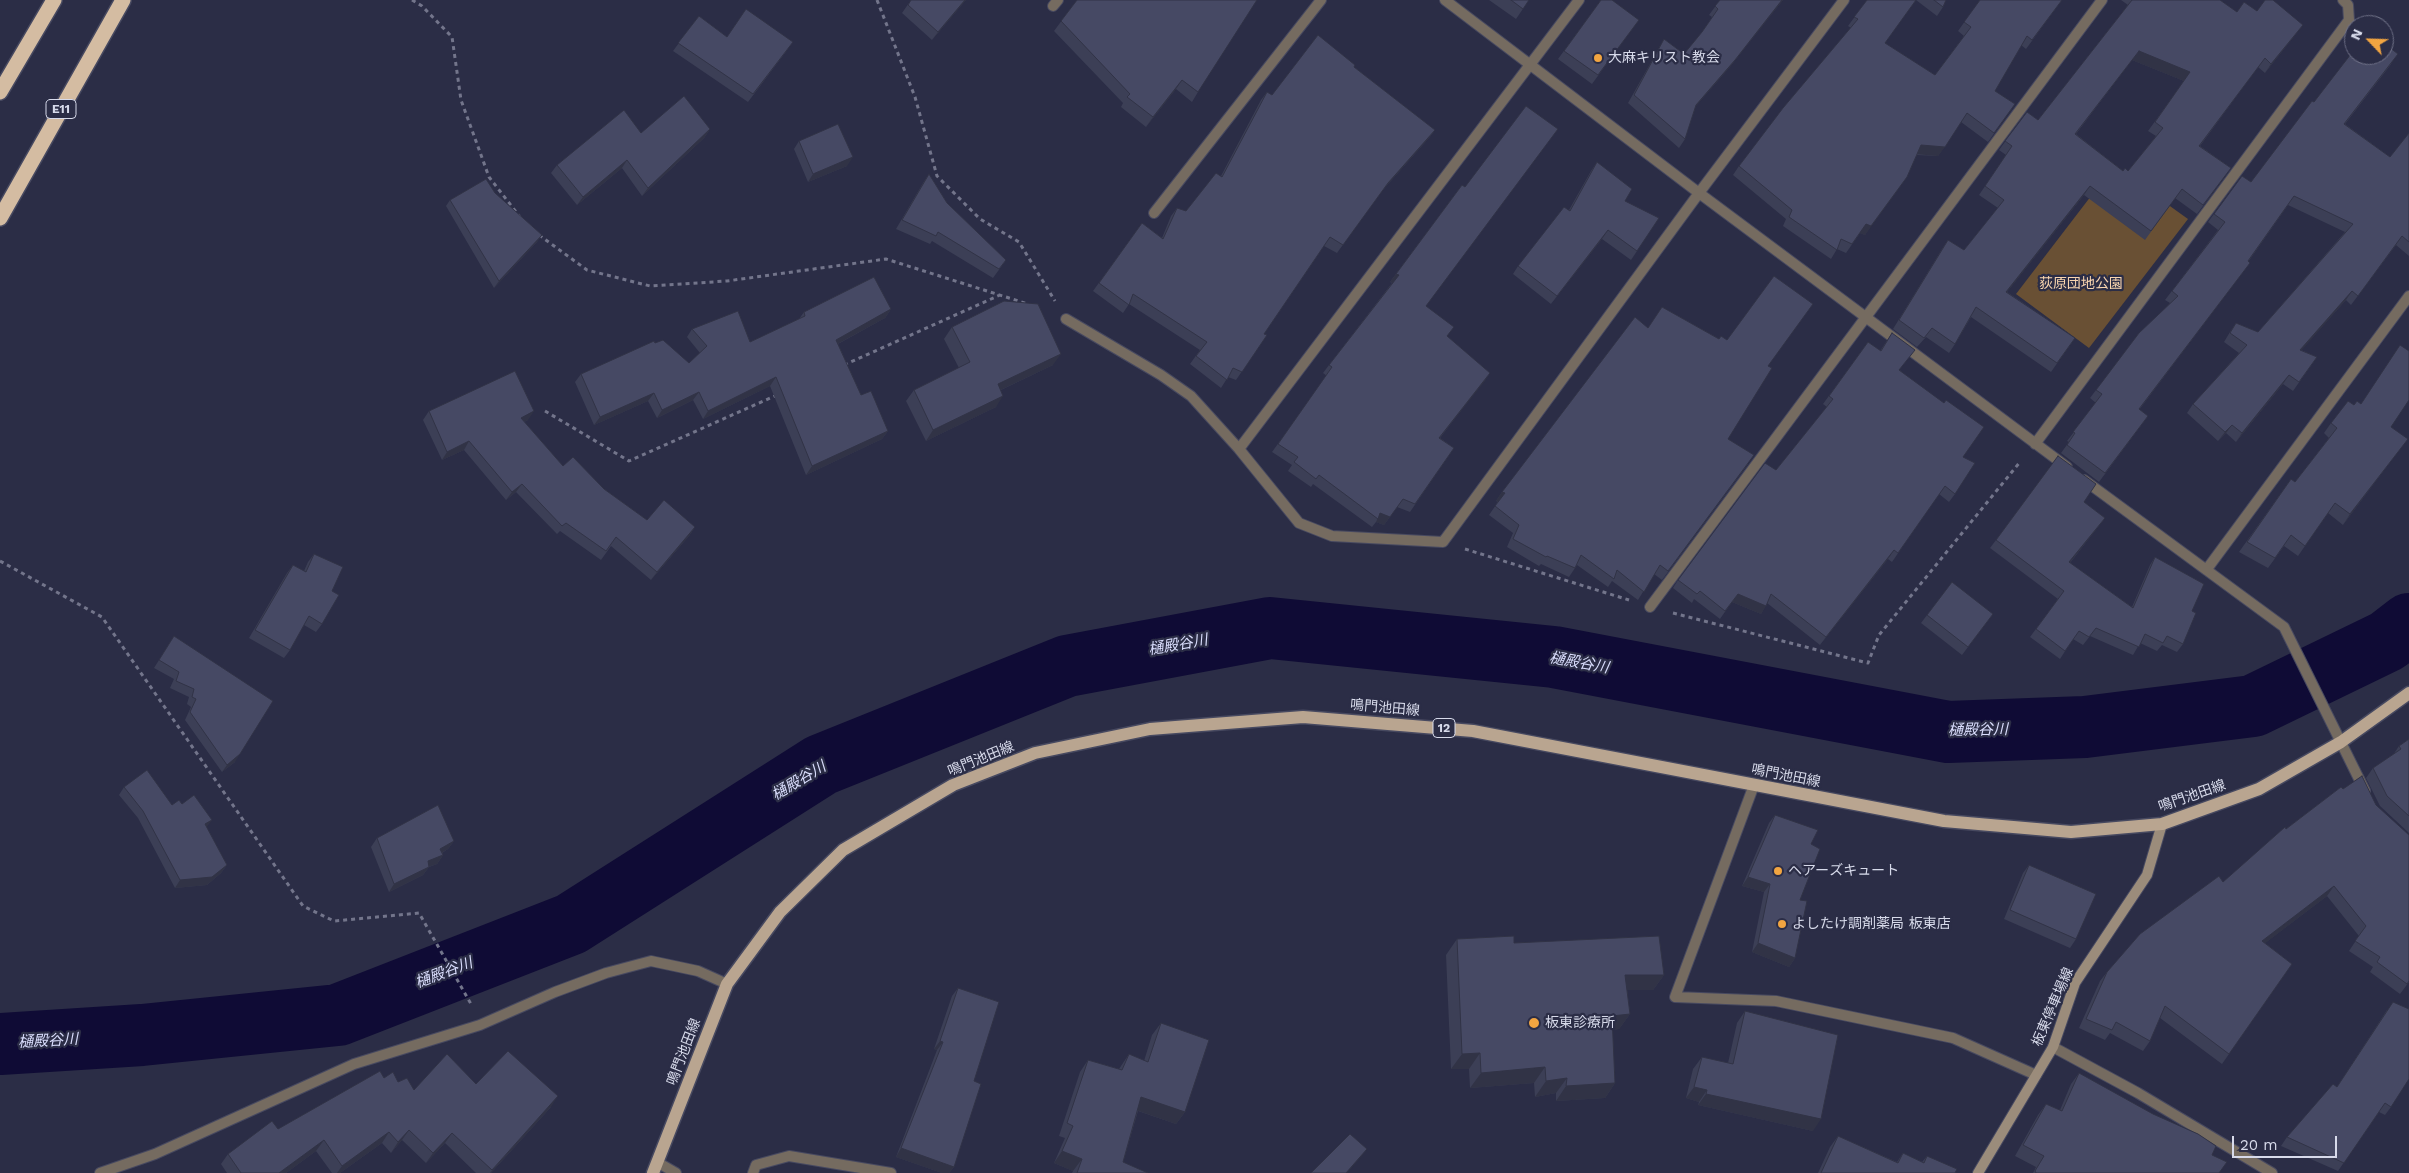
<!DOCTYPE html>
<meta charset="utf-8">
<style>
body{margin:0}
#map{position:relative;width:2409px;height:1173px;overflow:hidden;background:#2b2d46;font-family:"Work Sans",sans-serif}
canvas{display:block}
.north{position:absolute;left:2344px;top:15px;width:50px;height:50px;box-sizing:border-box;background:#2b2d46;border:1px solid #707288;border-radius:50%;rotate:294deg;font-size:14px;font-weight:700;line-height:20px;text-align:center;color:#d7daea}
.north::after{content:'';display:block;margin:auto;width:18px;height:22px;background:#f2a541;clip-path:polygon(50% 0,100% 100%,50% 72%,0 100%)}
.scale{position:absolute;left:2232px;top:1136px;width:105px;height:22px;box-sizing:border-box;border:2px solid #d7daea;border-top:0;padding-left:6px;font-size:15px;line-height:18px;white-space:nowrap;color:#d7daea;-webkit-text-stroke:4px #2b2d46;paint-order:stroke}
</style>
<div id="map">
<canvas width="2409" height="1173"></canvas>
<div class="north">N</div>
<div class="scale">20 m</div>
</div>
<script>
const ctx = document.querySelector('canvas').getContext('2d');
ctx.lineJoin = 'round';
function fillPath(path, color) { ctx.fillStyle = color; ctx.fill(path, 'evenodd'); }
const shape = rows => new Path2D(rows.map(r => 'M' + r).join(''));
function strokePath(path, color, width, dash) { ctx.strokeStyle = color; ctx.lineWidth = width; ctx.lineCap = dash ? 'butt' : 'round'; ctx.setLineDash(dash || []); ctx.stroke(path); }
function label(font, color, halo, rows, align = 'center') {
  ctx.font = font + ' "Work Sans","Noto Sans JP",sans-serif'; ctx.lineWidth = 4.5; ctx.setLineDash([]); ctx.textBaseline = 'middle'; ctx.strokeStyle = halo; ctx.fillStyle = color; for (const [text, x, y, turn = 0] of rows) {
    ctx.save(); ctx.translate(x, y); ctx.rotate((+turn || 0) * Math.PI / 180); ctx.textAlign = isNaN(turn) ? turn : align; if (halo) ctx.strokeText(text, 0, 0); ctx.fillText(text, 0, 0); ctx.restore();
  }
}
fillPath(shape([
 [2114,166,2188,219,2089,348,2016,294]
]), '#695034');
strokePath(shape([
 [0,1044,142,1035,338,1015,571,924,821,765,1067,666,1270,628,1554,657,1948,732,2085,727,2253,706,2387,641,2409,624]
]), '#0f0b35', 62);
const minor = shape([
 [1445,0,1699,193,2067,467],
 [1053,6,1058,0],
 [1154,213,1321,0],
 [1066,319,1161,375,1191,396,1239,449,1299,523,1332,536,1443,542,1699,193,1844,0],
 [2035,444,2349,20,2348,5,2343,0],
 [1239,449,1579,0],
 [2084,480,2284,627,2365,791],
 [2207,569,2409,296],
 [1650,607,2102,0],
 [1754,785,1675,997,1776,1001,1953,1038,2036,1075],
 [2053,1047,2138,1093,2272,1173],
 [657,1162,676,1173],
 [753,1173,756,1165,789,1156,891,1173]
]);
const tertiary = shape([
 [100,1173,155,1154,354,1064,480,1025,555,992,606,973,651,961,698,971,727,984]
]);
const secondary = shape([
 [1978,1173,2053,1047,2075,983,2147,875,2162,824]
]);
const primary = shape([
 [653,1173,727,984,780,912,843,850,953,785,1035,753,1150,729,1303,717,1473,731,1944,821,2071,832,2162,824,2259,789,2341,742,2409,693]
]);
const motorway = shape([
 [0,92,54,0],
 [0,218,123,0]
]);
strokePath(minor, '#474960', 12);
strokePath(tertiary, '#474960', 12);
strokePath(secondary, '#474960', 12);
strokePath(primary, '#474960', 15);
strokePath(motorway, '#474960', 18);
strokePath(shape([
 [412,0,422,6,452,37,461,100,489,177,520,217],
 [877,0,915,97,937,176,980,219,1019,242,1055,301],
 [539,235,587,270,650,286,727,281,886,259,1028,304],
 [844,365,1000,295],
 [545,411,629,461,777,395],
 [1465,549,1629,600],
 [0,561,102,617,303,906,334,921,419,913,471,1004],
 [1673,613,1868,663,1879,635,2020,462]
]), '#73758b', 3, [4, 4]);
strokePath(minor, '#756b60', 10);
strokePath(tertiary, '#756b60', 10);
strokePath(secondary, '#9b8c7b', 10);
strokePath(primary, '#b9a590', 12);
strokePath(motorway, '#d4bca2', 15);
fillPath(shape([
 [911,0,966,0,932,40,902,13],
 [1077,0,1198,92,1192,102,1176,89,1146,127,1121,107,1123,103,1054,31],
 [1489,0,1529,0,1516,19],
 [1601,0,1633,28,1592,84,1558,59],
 [1720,0,1783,0,1729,68,1695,107,1685,139,1679,148,1628,103,1659,48,1664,39,1684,54,1702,33,1712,17,1709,15],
 [1867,0,1946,0,1943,7,1937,16,1916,0,1885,43,1935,75,1964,36,1958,31,1980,0,2062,0,2026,49,2021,45,1995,91,2015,104,1988,142,1961,122,1938,156,1917,155,1865,235,1860,233,1846,253,1837,249,1831,259,1783,226,1786,219,1733,175,1739,166,1851,28,1848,26],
 [2121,0,2220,0,2237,12,2257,11,2296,34,2265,73,2258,67,2200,146,2231,168,2197,214,2175,198,2145,240,2084,195,2007,292,2075,338,2051,372,1971,317,1955,344,1949,353,1926,337,1917,347,1893,329,1942,249,1948,240,1964,250,1998,208,1979,195,2006,155,1999,150,2027,112,2038,120,2128,5],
 [2132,60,2184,81,2148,131,2156,136,2128,171,2123,171,2076,134],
 [699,16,727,37,788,49,748,102,673,51],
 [2392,63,2345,124,2390,157,2409,133,2409,256,2396,245,2351,305,2346,300,2301,350,2317,357,2293,391,2283,384,2236,442,2226,433,2218,441,2187,413,2193,404,2239,353,2224,342,2230,332,2236,323,2258,332,2345,232,2288,205,2248,262,2243,272,2139,410,2148,416,2099,482,2061,453,2069,442,2067,441,2096,403,2090,398,2096,390,2170,303,2165,300,2218,230,2208,222,2242,176,2251,182,2314,102],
 [1354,67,1435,130,1429,138,1382,191,1337,253,1324,246,1264,334,1267,335,1236,380,1228,377,1221,388,1190,364,1200,350,1129,304,1123,313,1093,291,1142,223,1162,238,1171,216,1177,208,1186,211,1221,176,1261,100,1267,92,1272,95],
 [710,129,704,138,642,196,622,168,577,205,551,173,557,165,641,133],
 [799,141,847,166,808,182,794,149],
 [1597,162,1625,201,1637,251,1631,260,1602,239,1551,304,1513,274,1518,266,1569,210,1591,171],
 [929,174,947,203,1006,260,993,278,932,241,930,244,896,229,923,183],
 [1462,185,1426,306,1447,337,1490,373,1440,438,1454,448,1410,512,1397,507,1384,525,1376,522,1372,527,1313,484,1311,487,1288,471,1292,465,1272,452,1327,376,1323,373,1329,365,1392,283,1390,282],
 [495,193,542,235,537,242,494,288,446,206,450,200],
 [1662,307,1768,366,1728,439,1748,464,1662,580,1654,574,1638,600,1612,581,1608,587,1577,565,1569,577,1541,564,1539,566,1507,547,1513,533,1489,515,1498,502,1496,501,1502,492,1648,328],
 [891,309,885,318,838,344,861,395,888,431,882,439,806,475,770,386,703,419,693,400,657,418,648,401,594,425,575,382,581,374,655,343,689,363,700,353,687,337,692,329,750,342,799,319,804,312],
 [952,327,1053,365,1001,390,996,407,926,441,906,401,914,390,959,368,944,339],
 [1892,333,1900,370,1963,457,1955,494,1949,502,1939,494,1892,562,1888,559,1820,645,1767,603,1761,614,1732,602,1720,619,1694,599,1692,603,1673,588,1678,580,1776,470,1827,407,1823,404,1868,342,1880,351],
 [2354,405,2391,427,2400,449,2343,525,2328,513,2298,556,2284,546,2268,568,2239,552,2291,479,2295,482,2329,438,2324,433,2331,423],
 [429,411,528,420,524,422,563,466,604,489,647,520,695,527,689,536,651,580,611,546,601,560,560,531,557,534,516,492,506,500,464,450,442,460,423,420],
 [2084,502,2105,518,2070,563,2132,607,2150,565,2155,557,2192,611,2183,644,2177,652,2162,645,2157,651,2140,643,2133,655,2090,636,2083,645,2073,639,2060,659,2030,637,2058,599,1990,548,1996,540],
 [314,554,332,591,322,624,316,632,304,625,290,650,284,658,249,638,287,573,293,565,304,571,308,562],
 [1993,614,1962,655,1921,623,1927,615],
 [174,636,235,762,222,772,185,720,191,707,187,704,189,697,170,688,174,679,154,668],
 [2409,739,2409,833,2380,806,2366,778,2373,768,2393,755,2399,746],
 [124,787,172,805,182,804,206,827,227,865,221,873,207,885,175,888,138,818,119,795],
 [2341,787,2409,982,2400,994,2370,972,2373,967,2349,951,2359,936,2327,896,2265,943,2292,964,2222,1064,2160,1018,2150,1041,2143,1051,2110,1033,2105,1040,2079,1028,2100,981,2107,972,2223,882,2286,829],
 [1775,815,1811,844,1800,900,1795,958,1789,967,1752,952,1764,892,1742,886,1769,823],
 [377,838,454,841,448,849,442,853,443,855,437,864,429,867,423,875,389,892,371,847],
 [2029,865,2076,939,2070,948,2004,919,2023,873],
 [1457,939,1514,943,1664,975,1653,990,1627,990,1630,1014,1619,1029,1612,1030,1615,1083,1605,1098,1556,1101,1556,1093,1535,1097,1534,1083,1470,1088,1469,1069,1451,1069,1446,955],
 [958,988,974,1081,954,1167,949,1173,942,1173,896,1157,937,1050,934,1049,952,996],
 [2387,1010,2391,1107,2385,1115,2379,1112,2338,1171,2281,1146,2287,1137,2337,1087],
 [1745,1011,1813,1131,1698,1105,1699,1102,1686,1098,1693,1069,1702,1057,1728,1063,1737,1023],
 [1161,1023,1185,1112,1176,1124,1138,1111,1123,1162,1148,1173,1072,1173,1073,1171,1054,1163,1065,1138,1059,1136,1080,1072,1088,1060,1119,1069,1129,1054,1144,1061,1152,1035],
 [2079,1073,2212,1155,2219,1173,2033,1173,2036,1167,2015,1156,2038,1115,2046,1104,2060,1110,2071,1084],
 [384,1078,414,1090,476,1084,551,1107,491,1173,476,1173,445,1143,426,1163,402,1140,391,1153,382,1143,340,1173,332,1173,316,1151,286,1173,227,1173,221,1164,228,1154],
 [1838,1136,1897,1162,1903,1153,1922,1162,1927,1156,1955,1173,1818,1173,1830,1147]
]), '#3c3f56');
fillPath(shape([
 [965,0,966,0,932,40,938,32],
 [1782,0,1783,0,1729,68,1690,113,1696,105],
 [2303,25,2296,34,2265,73,2271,64],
 [2139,51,2190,72,2184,81,2132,60,2069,143],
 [1182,80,1176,89,1146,127,1153,117],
 [710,129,704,138,642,196,648,188],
 [1435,130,1429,138,1382,191,1337,253,1388,183],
 [1921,145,1945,147,1938,156,1915,154],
 [853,157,847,166,808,182,813,174],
 [627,160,622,168,577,205,583,197],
 [1901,186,1865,235,1859,233,1866,224],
 [2090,186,2084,195,2000,301,2006,292],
 [1608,230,1602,239,1551,304,1557,296],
 [542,235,537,242,494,288,499,281],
 [1396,274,1399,275,1393,283,1390,282],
 [2352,291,2346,300,2294,359,2300,350],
 [891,309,885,318,830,348,836,340],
 [1061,354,1053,365,990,395,998,384],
 [1490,373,1485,381,1433,446,1439,438],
 [2289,375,2283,384,2236,442,2242,433],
 [776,377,770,386,703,419,708,411],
 [699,392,693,400,657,418,662,410],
 [654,393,648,401,594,425,600,417],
 [1003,396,996,407,926,441,933,430],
 [534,411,528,420,515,426,521,418],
 [2232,425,2226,433,2218,441,2225,432],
 [888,431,882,439,806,475,812,466],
 [2408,439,2400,449,2343,525,2350,514],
 [469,441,464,450,442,460,447,452],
 [522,484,516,492,506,500,512,492],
 [1502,492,1505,493,1499,502,1496,501],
 [1403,499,1384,525,1376,522,1380,513],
 [2105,518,2099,526,2064,570,2069,562],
 [695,527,689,536,651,580,657,572],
 [1894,550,1888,559,1820,645,1826,637],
 [1738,594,1766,606,1761,614,1732,602,1720,619],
 [240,754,235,762,222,772,227,765],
 [212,820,206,828,205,824],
 [454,841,448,849,434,857,440,849],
 [443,855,437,864,422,869,428,861],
 [227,865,221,873,207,885,175,888,180,880],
 [429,867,423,875,389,892,394,884],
 [1748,877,1770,884,1764,892,1742,886],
 [2334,886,2327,896,2255,951,2262,941],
 [1758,943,1795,958,1789,967,1752,952],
 [1625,975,1664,975,1653,990,1614,990],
 [1630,1014,1619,1029,1601,1032,1612,1016],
 [940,1041,943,1042,937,1050,934,1049],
 [1480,1053,1469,1069,1451,1069,1462,1054],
 [1545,1067,1534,1083,1470,1088,1481,1073],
 [1567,1078,1556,1093,1535,1097,1546,1081],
 [1615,1083,1605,1098,1556,1101,1566,1086],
 [1694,1087,1707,1090,1699,1102,1686,1098],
 [1706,1094,1821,1119,1813,1131,1698,1105],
 [558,1096,551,1107,491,1173,490,1173],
 [1141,1097,1185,1112,1176,1124,1133,1109],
 [409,1130,402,1140,391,1153,398,1142],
 [389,1132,382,1143,340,1173,337,1173,342,1166],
 [452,1133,445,1143,426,1163,433,1153],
 [324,1140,316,1151,286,1173,279,1173],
 [901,1148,954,1167,949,1173,942,1173,896,1157],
 [1367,1149,1361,1157,1347,1173,1346,1173],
 [1062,1151,1082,1159,1073,1171,1054,1163]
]), '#313346');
const building = shape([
 [911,0,965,0,938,32,908,5,911,0],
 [1077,0,1257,0,1198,92,1182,80,1153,117,1127,97,1130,94,1061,21,1077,0],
 [1511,0,1529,0,1523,9,1511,0],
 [1601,0,1612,0,1639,20,1598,75,1564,51,1601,0],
 [1720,0,1782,0,1735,60,1696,105,1685,139,1634,95,1664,39,1684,54,1702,32,1718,9,1715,6,1720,0],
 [1867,0,1916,0,1885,43,1935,75,1971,27,1964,22,1980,0,2062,0,2032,40,2027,36,1995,91,2015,104,1994,133,1967,113,1945,147,1921,145,1907,177,1871,226,1866,224,1852,244,1841,239,1837,250,1789,217,1792,210,1739,166,1783,108,1858,19,1854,17,1867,0],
 [1934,0,1946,0,1943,7,1934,0],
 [2132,0,2220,0,2237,12,2244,2,2257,11,2265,0,2273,0,2303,25,2271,64,2265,58,2199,146,2231,168,2203,205,2182,189,2151,231,2090,186,2006,292,2075,338,2057,363,1976,307,1955,344,1932,328,1924,338,1899,320,1948,240,1964,250,2004,200,1985,186,2012,146,2005,141,2027,112,2038,120,2132,0],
 [2139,51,2190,72,2155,122,2163,128,2128,171,2125,168,2123,171,2075,134,2139,51],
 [746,9,793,42,753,94,678,43,699,16,727,37,746,9],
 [1318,35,1355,65,1354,67,1435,130,1388,183,1343,245,1330,237,1264,334,1267,335,1242,372,1233,368,1227,380,1196,356,1207,342,1133,294,1129,305,1099,283,1142,223,1163,239,1177,208,1186,211,1216,173,1222,177,1267,92,1272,95,1318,35],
 [2384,43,2398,54,2344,124,2390,157,2409,133,2409,242,2402,236,2358,296,2352,291,2300,350,2317,357,2299,382,2289,375,2242,433,2232,425,2225,432,2193,404,2247,345,2230,333,2236,323,2258,332,2353,224,2294,196,2248,261,2250,263,2139,409,2148,416,2105,473,2067,445,2075,433,2073,432,2102,394,2096,390,2139,333,2178,296,2172,291,2225,222,2214,214,2242,176,2251,182,2312,101,2314,102,2354,50,2354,55,2384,55,2384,43],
 [684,96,710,129,648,188,627,160,583,197,557,165,624,110,641,133,684,96],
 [1526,106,1558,129,1426,306,1454,327,1447,336,1490,373,1439,438,1454,448,1415,504,1403,499,1390,517,1380,513,1378,519,1319,475,1316,479,1294,462,1298,457,1278,444,1332,367,1329,365,1399,275,1396,274,1462,185,1465,187,1526,106],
 [838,124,853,157,813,174,799,141,838,124],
 [1597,162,1632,189,1625,201,1659,218,1637,251,1608,230,1557,296,1518,266,1564,207,1570,211,1597,162],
 [929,174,947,203,1006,260,999,269,938,232,936,236,902,220,929,174],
 [486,179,495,193,542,235,499,281,450,200,486,179],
 [1774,276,1813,304,1768,366,1772,368,1728,439,1754,455,1668,571,1660,565,1644,592,1617,570,1614,579,1581,555,1575,568,1547,556,1546,557,1513,539,1519,525,1495,506,1505,493,1502,492,1635,317,1648,328,1662,307,1719,339,1721,336,1727,340,1774,276],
 [874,277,891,309,836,340,861,395,871,391,888,431,812,466,776,377,708,411,699,392,662,410,654,393,600,417,581,374,654,341,655,343,663,340,689,363,707,346,692,329,738,311,750,342,805,316,804,312,874,277],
 [1004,301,1038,304,1061,354,998,384,1003,396,933,430,914,390,970,362,952,327,1004,301],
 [1892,333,1915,350,1899,370,1944,403,1946,400,1984,427,1963,457,1975,463,1955,494,1945,486,1898,553,1894,550,1826,637,1771,594,1766,606,1738,594,1725,611,1700,591,1697,594,1678,580,1765,463,1776,470,1833,399,1829,396,1868,342,1881,351,1892,333],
 [2400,345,2409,351,2409,400,2391,427,2408,439,2350,514,2335,503,2305,546,2291,535,2275,558,2247,542,2291,479,2295,482,2337,428,2331,423,2348,401,2354,405,2357,401,2361,404,2400,345],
 [515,371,534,411,521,418,563,466,573,457,604,489,647,520,664,500,695,527,657,572,616,537,606,551,566,523,562,526,522,484,512,492,469,441,447,452,429,411,515,371],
 [2058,456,2096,484,2084,502,2105,518,2069,562,2133,608,2155,557,2204,584,2192,611,2196,613,2183,644,2167,636,2163,643,2145,634,2139,647,2096,628,2089,637,2079,631,2065,651,2036,629,2064,591,1996,540,2058,456],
 [314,554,343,567,332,591,339,595,322,624,309,616,290,650,255,630,293,565,306,572,314,554],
 [1952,582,1993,614,1968,647,1927,615,1952,582],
 [174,636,273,701,240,754,227,765,190,712,196,699,192,697,194,689,176,681,179,672,159,660,174,636],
 [2409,739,2409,816,2387,796,2373,768,2401,749,2399,746,2409,739],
 [147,770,172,805,179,800,182,804,194,795,212,820,205,824,227,865,212,877,180,880,143,811,124,787,147,770],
 [2362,776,2376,805,2409,835,2409,981,2407,984,2377,962,2380,957,2355,941,2366,926,2334,886,2262,941,2292,964,2229,1054,2165,1006,2150,1041,2116,1022,2112,1030,2086,1019,2107,972,2140,934,2219,876,2223,882,2285,827,2286,829,2341,787,2343,789,2362,776],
 [438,805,454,841,440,849,443,855,428,861,429,867,394,884,377,838,438,805],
 [1775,815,1818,830,1811,844,1820,849,1800,900,1807,901,1795,958,1758,943,1770,884,1748,877,1775,815],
 [2029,865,2096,894,2076,939,2010,910,2029,865],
 [1514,936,1514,943,1659,936,1664,975,1625,975,1630,1014,1612,1016,1615,1083,1566,1086,1567,1078,1546,1081,1545,1067,1481,1073,1480,1053,1462,1054,1457,939,1514,936],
 [958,988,999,1002,974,1081,981,1084,954,1167,901,1148,943,1042,940,1041,958,988],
 [2393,1002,2409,1009,2409,1079,2391,1107,2385,1103,2344,1163,2287,1137,2333,1084,2337,1087,2393,1002],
 [1745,1011,1838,1035,1821,1119,1706,1094,1707,1090,1694,1087,1702,1057,1733,1064,1745,1011],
 [1161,1023,1209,1040,1185,1112,1141,1097,1123,1162,1148,1173,1077,1173,1082,1159,1062,1151,1073,1126,1067,1123,1088,1060,1122,1070,1129,1054,1148,1062,1161,1023],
 [508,1051,558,1096,492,1170,452,1133,433,1153,409,1130,398,1142,389,1132,342,1166,324,1140,279,1173,241,1173,228,1154,272,1121,278,1129,380,1071,384,1078,393,1072,398,1082,407,1078,414,1090,447,1054,476,1084,508,1051],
 [2079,1073,2153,1114,2198,1134,2216,1146,2212,1155,2227,1162,2219,1173,2036,1173,2035,1171,2044,1156,2023,1145,2046,1104,2062,1111,2079,1073],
 [1350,1134,1367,1149,1346,1173,1311,1173,1350,1134],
 [1838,1136,1898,1163,1903,1153,1924,1163,1927,1156,1957,1169,1955,1173,1821,1173,1838,1136]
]);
fillPath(building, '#464964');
strokePath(building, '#313346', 1);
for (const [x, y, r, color] of [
 [1598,58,5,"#f2a541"],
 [1778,871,5,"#f2a541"],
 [1782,924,5,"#f2a541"],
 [1534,1023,6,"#f2a541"]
]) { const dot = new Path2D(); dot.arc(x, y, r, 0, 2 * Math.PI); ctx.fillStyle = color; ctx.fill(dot); strokePath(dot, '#2b2d46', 2); }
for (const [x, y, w] of [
 [61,109,30],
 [1444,728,22]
]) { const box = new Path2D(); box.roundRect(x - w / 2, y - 9.5, w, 19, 4); ctx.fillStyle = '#2b2d46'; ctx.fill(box); strokePath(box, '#d7daea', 1); }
label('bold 12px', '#d7daea', null, [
 ["E11",61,109],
 ["12",1444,728]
]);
label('14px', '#d7daea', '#2b2d46', [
 ["大麻キリスト教会",1608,58],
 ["ヘアーズキュート",1788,871],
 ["よしたけ調剤薬局 板東店",1792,924],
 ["板東診療所",1545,1023]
], 'left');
label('14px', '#f9d5af', '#2b2d46', [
 ["荻原団地公園",2081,284]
]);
label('14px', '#d7daea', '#2b2d46', [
 ["鳴門池田線",1385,708,5],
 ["鳴門池田線",981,759,-22],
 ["鳴門池田線",1786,776,11],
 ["鳴門池田線",2192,796,-19],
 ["板東停車場線",2053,1007,-67],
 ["鳴門池田線",684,1052,-69]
]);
label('italic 15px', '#dadefd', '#2b2d46', [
 ["樋殿谷川",1178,645,-10],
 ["樋殿谷川",1579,663,10],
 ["樋殿谷川",1978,730,-1],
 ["樋殿谷川",799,781,-31],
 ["樋殿谷川",444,973,-21],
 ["樋殿谷川",48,1041,-3]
]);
</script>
